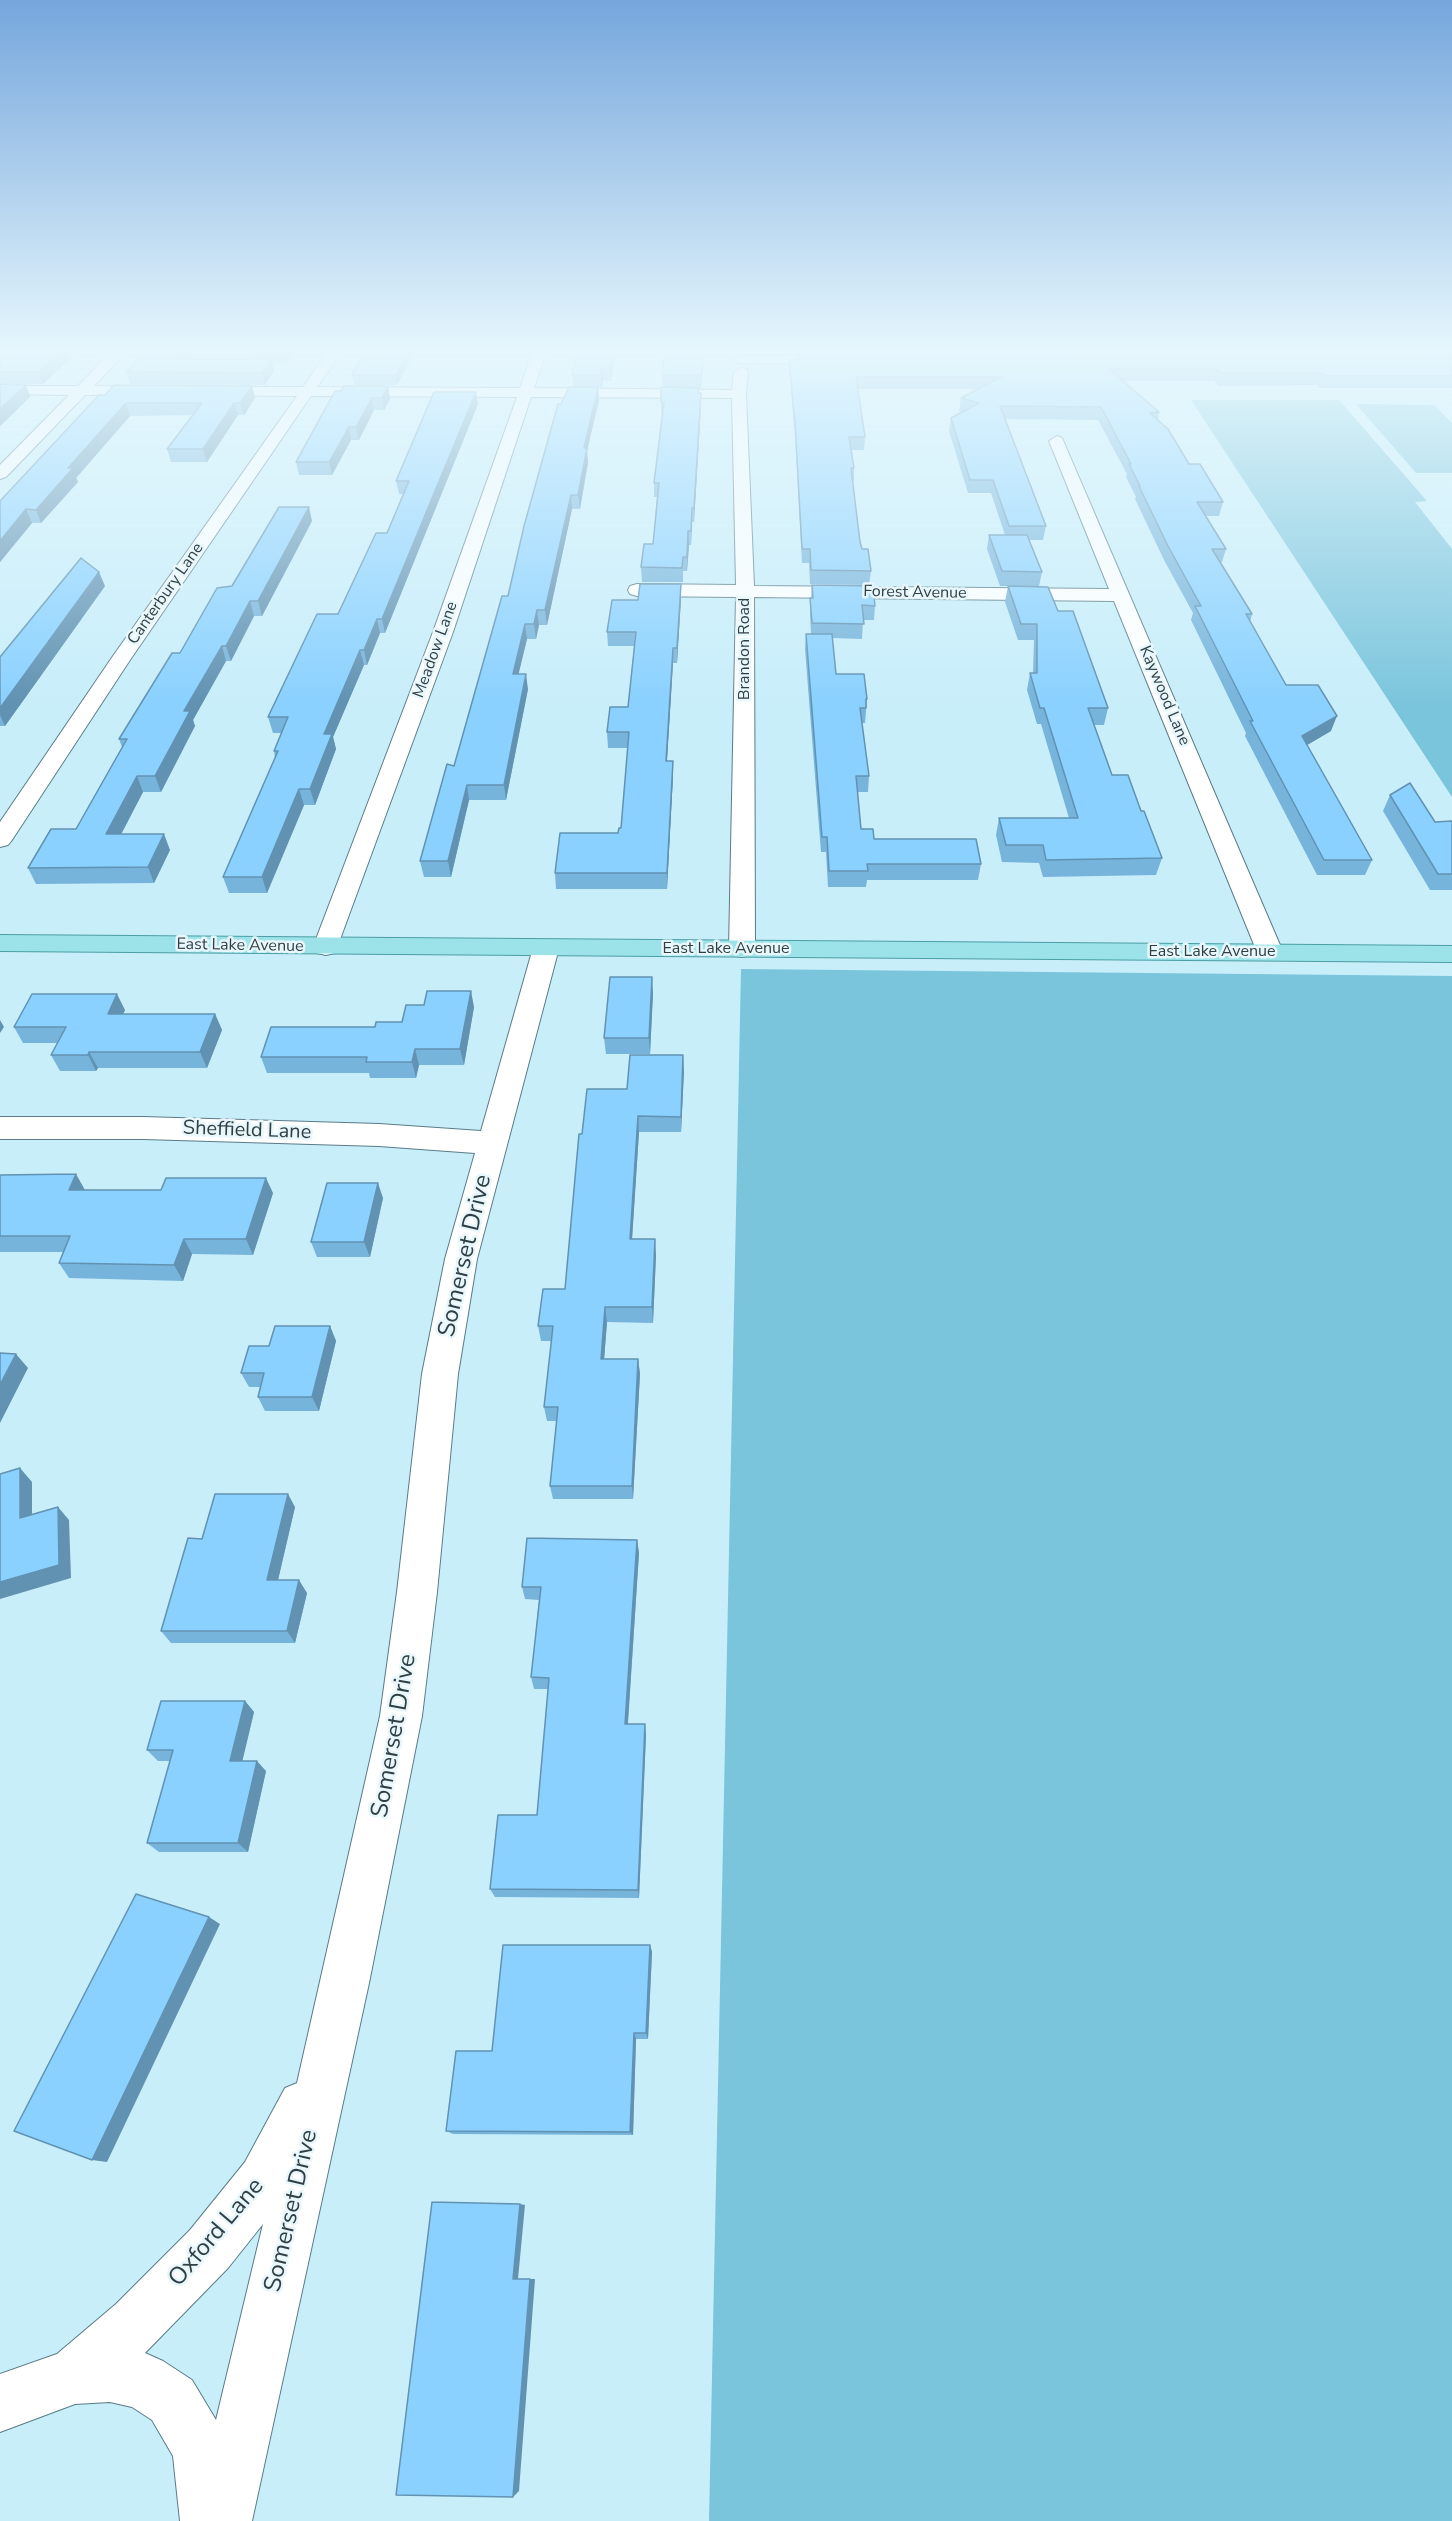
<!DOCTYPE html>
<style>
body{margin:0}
canvas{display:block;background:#c8eefa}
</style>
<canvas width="1452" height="2521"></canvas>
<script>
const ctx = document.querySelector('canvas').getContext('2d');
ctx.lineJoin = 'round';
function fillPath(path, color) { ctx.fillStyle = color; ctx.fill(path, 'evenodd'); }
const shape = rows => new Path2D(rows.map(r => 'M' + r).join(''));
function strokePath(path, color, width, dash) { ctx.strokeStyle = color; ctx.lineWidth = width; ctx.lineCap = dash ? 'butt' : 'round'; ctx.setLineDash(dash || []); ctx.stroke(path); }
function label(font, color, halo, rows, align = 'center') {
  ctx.font = font + ' "Nunito Sans",sans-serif'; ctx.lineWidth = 5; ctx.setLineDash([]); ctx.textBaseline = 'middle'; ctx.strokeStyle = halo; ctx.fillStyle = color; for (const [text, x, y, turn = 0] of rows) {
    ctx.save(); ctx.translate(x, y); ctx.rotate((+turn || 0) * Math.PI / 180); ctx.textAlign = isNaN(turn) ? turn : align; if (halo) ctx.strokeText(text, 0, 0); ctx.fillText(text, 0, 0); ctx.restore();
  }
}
fillPath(shape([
 [1191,400,1339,400,1427,501,1415,502,1452,549,1452,797],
 [1356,404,1434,405,1452,423,1452,473,1416,473],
 [741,969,1452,976,1452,2521,709,2521]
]), '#7bc5dc');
const minor = shape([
 [113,350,128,350,94,386,152,387,159,391,157,394,85,395,6,477,0,479,0,465,69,395,0,394,0,386,78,386,113,350],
 [329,350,343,350,317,387,520,388,533,350,547,350,534,388,732,390,734,372,741,368,746,369,748,372,746,394,754,586,1109,589,1049,441,1057,436,1062,438,1283,952,1279,958,1270,960,1261,958,1257,952,1114,601,754,597,755,949,751,955,742,957,733,955,729,949,736,597,637,596,630,594,628,590,630,586,637,584,736,585,732,398,531,397,453,632,335,953,326,955,317,953,313,947,433,632,517,397,311,396,130,660,12,840,8,845,0,847,0,822,113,656,297,396,209,395,202,391,209,387,303,387,329,350],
 [742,356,833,356,840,360,833,364,737,363,735,360,742,356],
 [546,940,555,942,559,948,477,1259,458,1374,437,1592,422,1716,369,1983,252,2521,180,2521,173,2456,152,2420,132,2407,110,2402,75,2404,0,2432,0,2374,57,2354,116,2304,190,2230,245,2162,285,2088,297,2083,380,1716,397,1592,422,1374,445,1259,475,1153,379,1146,143,1139,0,1139,0,1117,143,1117,379,1124,481,1131,533,948,537,942,546,940],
 [263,2224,216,2420,192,2380,163,2361,145,2353,228,2268,263,2224]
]);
const major = shape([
 [0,935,1452,946,1452,962,0,951,0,935]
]);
strokePath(minor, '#597c87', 2);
strokePath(major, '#4b9ea4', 2);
fillPath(minor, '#fff');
fillPath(major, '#9be3e8');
fillPath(shape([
 [0,350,79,350,43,384,3,384,26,385,30,397,0,426],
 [146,350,195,350,188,359,254,359,252,350,295,350,288,362,272,363,274,371,265,385,130,384,126,372],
 [374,350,413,350,413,354,397,385,354,385,352,375,370,356],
 [454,350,500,350,499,351,456,351],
 [616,350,611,381,603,381,602,387,598,387,599,400,587,451,588,462,580,509,572,509,547,625,539,625,536,639,527,639,518,674,528,689,506,800,469,800,451,877,424,877,420,861,454,766,508,596,561,404,573,387,572,375],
 [665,350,705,350,701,388,699,388,699,393,701,393,701,406,694,522,692,522,691,545,689,545,687,571,683,571,683,582,642,582,641,567,653,544,657,497,654,497,654,483,662,414,661,414,661,402,663,387,662,375],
 [795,350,1452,350,1452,353,1399,356,795,354],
 [1452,354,1452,388,1319,388,1317,385,1218,386,1214,381,1123,381,1159,412,1158,420,1189,464,1223,502,1219,516,1206,516,1226,549,1222,562,1220,562,1252,614,1250,622,1286,685,1331,731,1307,745,1372,860,1365,875,1317,875,1245,736,1246,733,1191,620,1193,613,1164,560,1135,499,1136,497,1126,477,1127,474,1098,420,1005,419,1046,526,1043,540,1029,540,1042,572,1039,586,1000,586,987,549,989,535,1005,535,991,493,968,493,949,431,951,418,963,412,959,411,961,398,978,389,858,389,865,437,864,450,851,450,854,468,854,481,852,481,860,542,871,571,869,585,810,584,809,563,802,563,795,435,789,372,789,360,797,360,797,355,1403,356],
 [252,386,255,398,244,415,238,415,207,462,171,462,167,449,192,415,130,416,76,478,78,482,41,523,32,523,0,562,0,501,99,395],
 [388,386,390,399,384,410,374,410,359,440,351,440,332,475,299,475,296,462,341,391],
 [478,404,385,633,380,633,367,665,364,665,333,737,336,749,315,805,304,805,267,893,229,893,223,877,275,758,274,751,282,733,273,733,268,717,338,614,387,533,404,494,399,494,396,481],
 [312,521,262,616,254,616,231,661,226,661,193,720,195,726,161,792,143,792,121,834,170,850,154,883,36,884,28,868,76,829,122,747,119,739,180,653],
 [681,584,681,599,677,663,673,663,667,761,673,761,673,776,667,889,556,889,555,873,618,833,621,828,628,748,608,748,607,732,628,707,634,646,608,646,607,632,638,600],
 [812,585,875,606,874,620,863,620,862,639,832,638,836,674,867,699,865,723,862,723,869,776,868,792,857,792,861,829,874,839,981,864,978,880,867,880,866,887,828,887,826,852,821,852,805,649,806,634,811,634,810,613],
 [105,586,5,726,0,726,0,657],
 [1008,586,1058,611,1108,708,1104,725,1094,725,1112,775,1141,811,1162,858,1156,875,1043,877,1039,863,1002,862,996,835,999,818,1069,818,1041,724,1037,724,1027,690,1030,673,1033,673,1034,640,1018,640,1005,602],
 [1390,795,1435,822,1452,821,1452,890,1430,890,1383,811],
 [653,993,650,1054,606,1054,604,1038],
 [474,1007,464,1065,419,1065,416,1078,370,1078,369,1073,267,1073,261,1057,375,1027],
 [125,1010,123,1014,215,1014,222,1030,207,1068,98,1068,96,1071,60,1071,51,1055,58,1043,23,1043,14,1027],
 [684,1071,681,1132,639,1132,632,1239,656,1255,653,1323,607,1322,604,1359,638,1359,640,1374,633,1499,553,1499,550,1486,557,1421,547,1421,544,1407,552,1341,541,1341,538,1326,565,1289,582,1134],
 [0,1175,85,1190,273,1193,253,1255,192,1254,183,1281,69,1278,59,1263,63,1252,0,1252],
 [383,1198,370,1257,317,1257,311,1242],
 [330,1326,336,1341,319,1411,265,1411,258,1397,260,1387,249,1387,241,1373,269,1346],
 [295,1507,278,1580,307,1593,295,1643,171,1643,161,1631,202,1539],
 [637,1540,639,1553,628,1724,646,1735,639,1898,495,1897,490,1889,537,1815,548,1689,534,1689,531,1677,539,1600,525,1599,522,1587],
 [245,1701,254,1712,242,1761,266,1771,248,1852,159,1852,147,1843,170,1761,158,1761,147,1750],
 [650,1945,652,1952,648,2039,636,2039,633,2135,453,2134,446,2131,492,2051]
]), '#77b4db');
fillPath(shape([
 [62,350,79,350,43,384,39,372],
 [183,350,195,350,179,371,175,359],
 [285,350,295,350,288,362],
 [409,350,413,350,413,354,397,385,396,375],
 [614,350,616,350,611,381,610,368],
 [704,350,705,350,701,388,701,375],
 [271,359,274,371,265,385,262,373],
 [602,368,603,381,602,387,601,375],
 [26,385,30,397,0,426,0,409],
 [252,386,255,398,244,415,240,403],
 [388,386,390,399,384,410,382,398],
 [598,387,599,400,587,451,588,462,580,509,578,495,584,448],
 [476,392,478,404,385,633,382,619],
 [701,393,701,406,694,522,694,508],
 [372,398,374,410,359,440,356,427],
 [126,403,130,416,76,478,78,482,41,523,36,510,68,468],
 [234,403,238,415,207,462,203,449],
 [349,427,351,440,332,475,329,462],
 [571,495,572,509,547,625,545,610],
 [309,507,312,521,262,616,258,601],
 [692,508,692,522,691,545,691,531],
 [26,509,32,523,0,562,0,541],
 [688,531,689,545,687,571,687,557],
 [99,572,105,586,5,726,0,715,0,708],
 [681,584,681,599,677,663,677,648],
 [250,601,254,616,231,661,226,646],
 [537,610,539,625,536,639,534,624],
 [377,619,380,633,367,665,364,650],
 [525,624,527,639,515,689,513,674],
 [222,646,226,661,193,720,195,726,161,792,155,776,184,711],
 [673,648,673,663,666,776,666,761],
 [360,650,364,665,333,737,336,749,315,805,310,789,324,734],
 [526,674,528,689,506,800,504,785],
 [1337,716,1331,731,1297,751,1302,736],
 [673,761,673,776,667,889,667,873],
 [137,776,143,792,113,850,106,834],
 [467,785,469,800,451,877,448,861],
 [299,789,304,805,267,893,262,877],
 [164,834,170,850,154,883,148,867],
 [652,977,653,993,650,1054,649,1038],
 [471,991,474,1007,464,1065,460,1049],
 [117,994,125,1010,115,1030,108,1014],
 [215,1014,222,1030,207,1068,200,1052],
 [0,1020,4,1027,0,1033],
 [415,1049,419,1065,416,1078,412,1062],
 [89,1052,98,1068,96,1071,88,1055],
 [683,1055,684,1071,681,1132,681,1117],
 [638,1116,639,1132,631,1255,630,1239],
 [76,1174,85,1190,69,1190],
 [266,1178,273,1193,253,1255,246,1239],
 [378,1183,383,1198,370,1257,364,1242],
 [184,1239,192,1254,183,1281,174,1265],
 [655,1239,656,1255,653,1323,652,1307],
 [605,1307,607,1322,603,1374,601,1359],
 [330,1326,336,1341,319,1411,312,1397],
 [16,1354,28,1368,0,1423,0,1385],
 [638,1359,640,1374,633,1499,632,1486],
 [20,1468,32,1482,32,1531,20,1518],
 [288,1494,295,1507,275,1593,267,1580],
 [58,1507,69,1520,71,1578,0,1599,0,1582],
 [637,1540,639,1553,627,1735,625,1724],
 [299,1580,307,1593,295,1643,287,1631],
 [245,1701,254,1712,240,1771,230,1761],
 [645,1724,646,1735,639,1898,638,1890],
 [257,1761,266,1771,248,1852,238,1843],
 [209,1917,220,1924,107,2162,92,2160],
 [650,1945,652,1952,648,2039,646,2033],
 [634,2033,636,2039,633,2135,630,2132],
 [520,2204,525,2205,518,2279,513,2279],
 [530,2279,535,2279,519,2491,513,2497]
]), '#6192b2');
const building = shape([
 [0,350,62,350,39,372,0,372,0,350],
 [146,350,183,350,175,359,271,359,262,373,126,372,146,350],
 [374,350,409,350,396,375,352,375,363,356,370,356,374,350],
 [577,350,614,350,610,368,602,368,601,375,572,375,577,350],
 [665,350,704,350,701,375,662,375,665,350],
 [1452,354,1452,376,1323,376,1321,373,1221,373,1217,369,1109,369,1159,412,1150,413,1168,429,1189,464,1200,464,1223,502,1197,502,1226,549,1212,549,1252,614,1246,614,1286,685,1318,685,1337,716,1302,736,1372,860,1324,860,1250,721,1253,721,1195,606,1201,606,1168,546,1139,486,1140,486,1129,464,1131,464,1101,407,1000,406,1046,526,1009,526,993,480,970,480,951,418,979,403,961,398,1001,377,856,377,865,437,849,437,854,468,851,468,860,542,862,549,868,549,871,571,811,570,810,549,802,549,795,422,789,360,797,360,797,355,1403,356,1452,354],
 [0,384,26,385,0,409,0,384],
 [114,385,252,386,240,403,234,403,203,449,167,449,202,403,126,403,68,468,73,468,36,510,26,509,0,541,0,501,99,395,105,395,114,385],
 [344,386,388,386,382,398,372,398,356,427,349,427,329,462,296,462,335,391,341,391,344,386],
 [569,387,598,387,584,448,587,448,578,495,571,495,545,610,537,610,534,624,525,624,513,674,526,674,504,785,467,785,448,861,420,861,447,764,454,766,502,596,508,596,524,526,558,404,561,404,569,387],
 [661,387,699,388,698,393,701,393,694,508,692,508,691,531,688,531,687,557,683,557,682,568,641,567,644,544,653,544,659,483,654,483,664,402,661,402,661,387],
 [434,392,476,392,382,619,377,619,364,650,360,650,324,734,332,734,310,789,299,789,262,877,223,877,278,751,274,751,288,717,268,717,317,614,338,614,376,533,387,533,409,481,396,481,434,392],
 [279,507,309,507,258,601,250,601,226,646,222,646,184,711,190,711,155,776,137,776,106,834,164,834,148,867,28,868,51,829,76,829,127,739,119,739,172,653,180,653,217,588,232,586,279,507],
 [989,535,1027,535,1042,572,1002,571,989,535],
 [81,558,99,572,0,708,0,657,81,558],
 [640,584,681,584,677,648,673,648,666,761,673,761,667,873,555,873,560,833,618,833,619,828,621,828,629,732,607,732,610,707,628,707,636,632,607,632,612,600,638,600,640,584],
 [812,585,873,586,875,606,862,605,864,624,812,623,810,598,813,598,812,585],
 [1008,586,1048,587,1058,611,1073,611,1108,708,1088,708,1112,775,1128,775,1141,811,1144,811,1162,858,1046,860,1043,845,1006,845,999,818,1078,818,1044,708,1040,708,1030,673,1037,673,1037,624,1021,624,1008,586],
 [806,634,832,634,836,674,864,674,867,699,866,699,866,708,860,708,869,776,856,776,861,829,873,829,874,839,976,839,981,864,867,864,868,871,829,871,827,837,822,837,806,634],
 [1410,783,1435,822,1452,821,1452,874,1438,874,1390,795,1410,783],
 [610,977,652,977,649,1038,604,1038,610,977],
 [427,991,471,991,460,1049,415,1049,412,1062,366,1062,367,1057,261,1057,271,1027,375,1027,376,1022,402,1022,406,1005,424,1005,427,991],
 [32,994,117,994,108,1014,215,1014,200,1052,89,1052,88,1055,51,1055,66,1027,14,1027,32,994],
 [630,1055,683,1055,681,1117,638,1116,630,1239,655,1239,652,1307,605,1307,601,1359,638,1359,632,1486,550,1486,558,1407,544,1407,553,1326,538,1326,543,1289,565,1289,579,1134,582,1134,587,1089,627,1089,630,1055],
 [76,1174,69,1190,161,1190,166,1178,266,1178,246,1239,184,1239,174,1265,59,1263,70,1236,0,1236,0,1175,76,1174],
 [327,1183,378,1183,364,1242,311,1242,327,1183],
 [275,1326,330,1326,312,1397,258,1397,264,1373,241,1373,249,1346,269,1346,275,1326],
 [0,1353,16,1354,0,1385,0,1353],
 [20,1468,20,1518,58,1507,59,1565,0,1582,0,1474,20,1468],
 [215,1494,288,1494,267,1580,299,1580,287,1631,161,1631,188,1538,202,1539,215,1494],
 [527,1538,637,1540,625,1724,645,1724,638,1890,490,1889,498,1815,537,1815,549,1678,531,1677,541,1587,522,1587,527,1538],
 [161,1701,245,1701,230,1761,257,1761,238,1843,147,1843,173,1750,147,1750,161,1701],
 [136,1894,209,1917,92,2160,14,2131,136,1894],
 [503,1945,650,1945,646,2033,634,2033,630,2132,446,2131,456,2051,492,2051,503,1945],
 [432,2202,520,2204,513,2279,530,2279,513,2497,396,2495,432,2202]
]);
fillPath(building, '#8ad1ff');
strokePath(building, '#6192b2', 1.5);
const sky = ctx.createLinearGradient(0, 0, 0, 703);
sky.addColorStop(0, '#75a6dc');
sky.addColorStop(0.5, '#e6f7fd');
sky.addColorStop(1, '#e6f7fd00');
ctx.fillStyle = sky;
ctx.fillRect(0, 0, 1452, 703);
label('16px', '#303f44', '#e8f7fc', [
 ["Forest Avenue",915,593,1],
 ["Canterbury Lane",166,594,-55],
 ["Brandon Road",745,649,-90],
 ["Meadow Lane",436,650,-70],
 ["Kaywood Lane",1164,696,67],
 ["East Lake Avenue",240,946,1],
 ["East Lake Avenue",726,949],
 ["East Lake Avenue",1212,952]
]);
label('20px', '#303f44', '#e8f7fc', [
 ["Sheffield Lane",247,1131,2]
]);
label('24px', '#303f44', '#e8f7fc', [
 ["Somerset Drive",466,1256,-77],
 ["Somerset Drive",395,1736,-80],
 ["Somerset Drive",292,2211,-77],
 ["Oxford Lane",217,2233,-50]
]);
</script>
